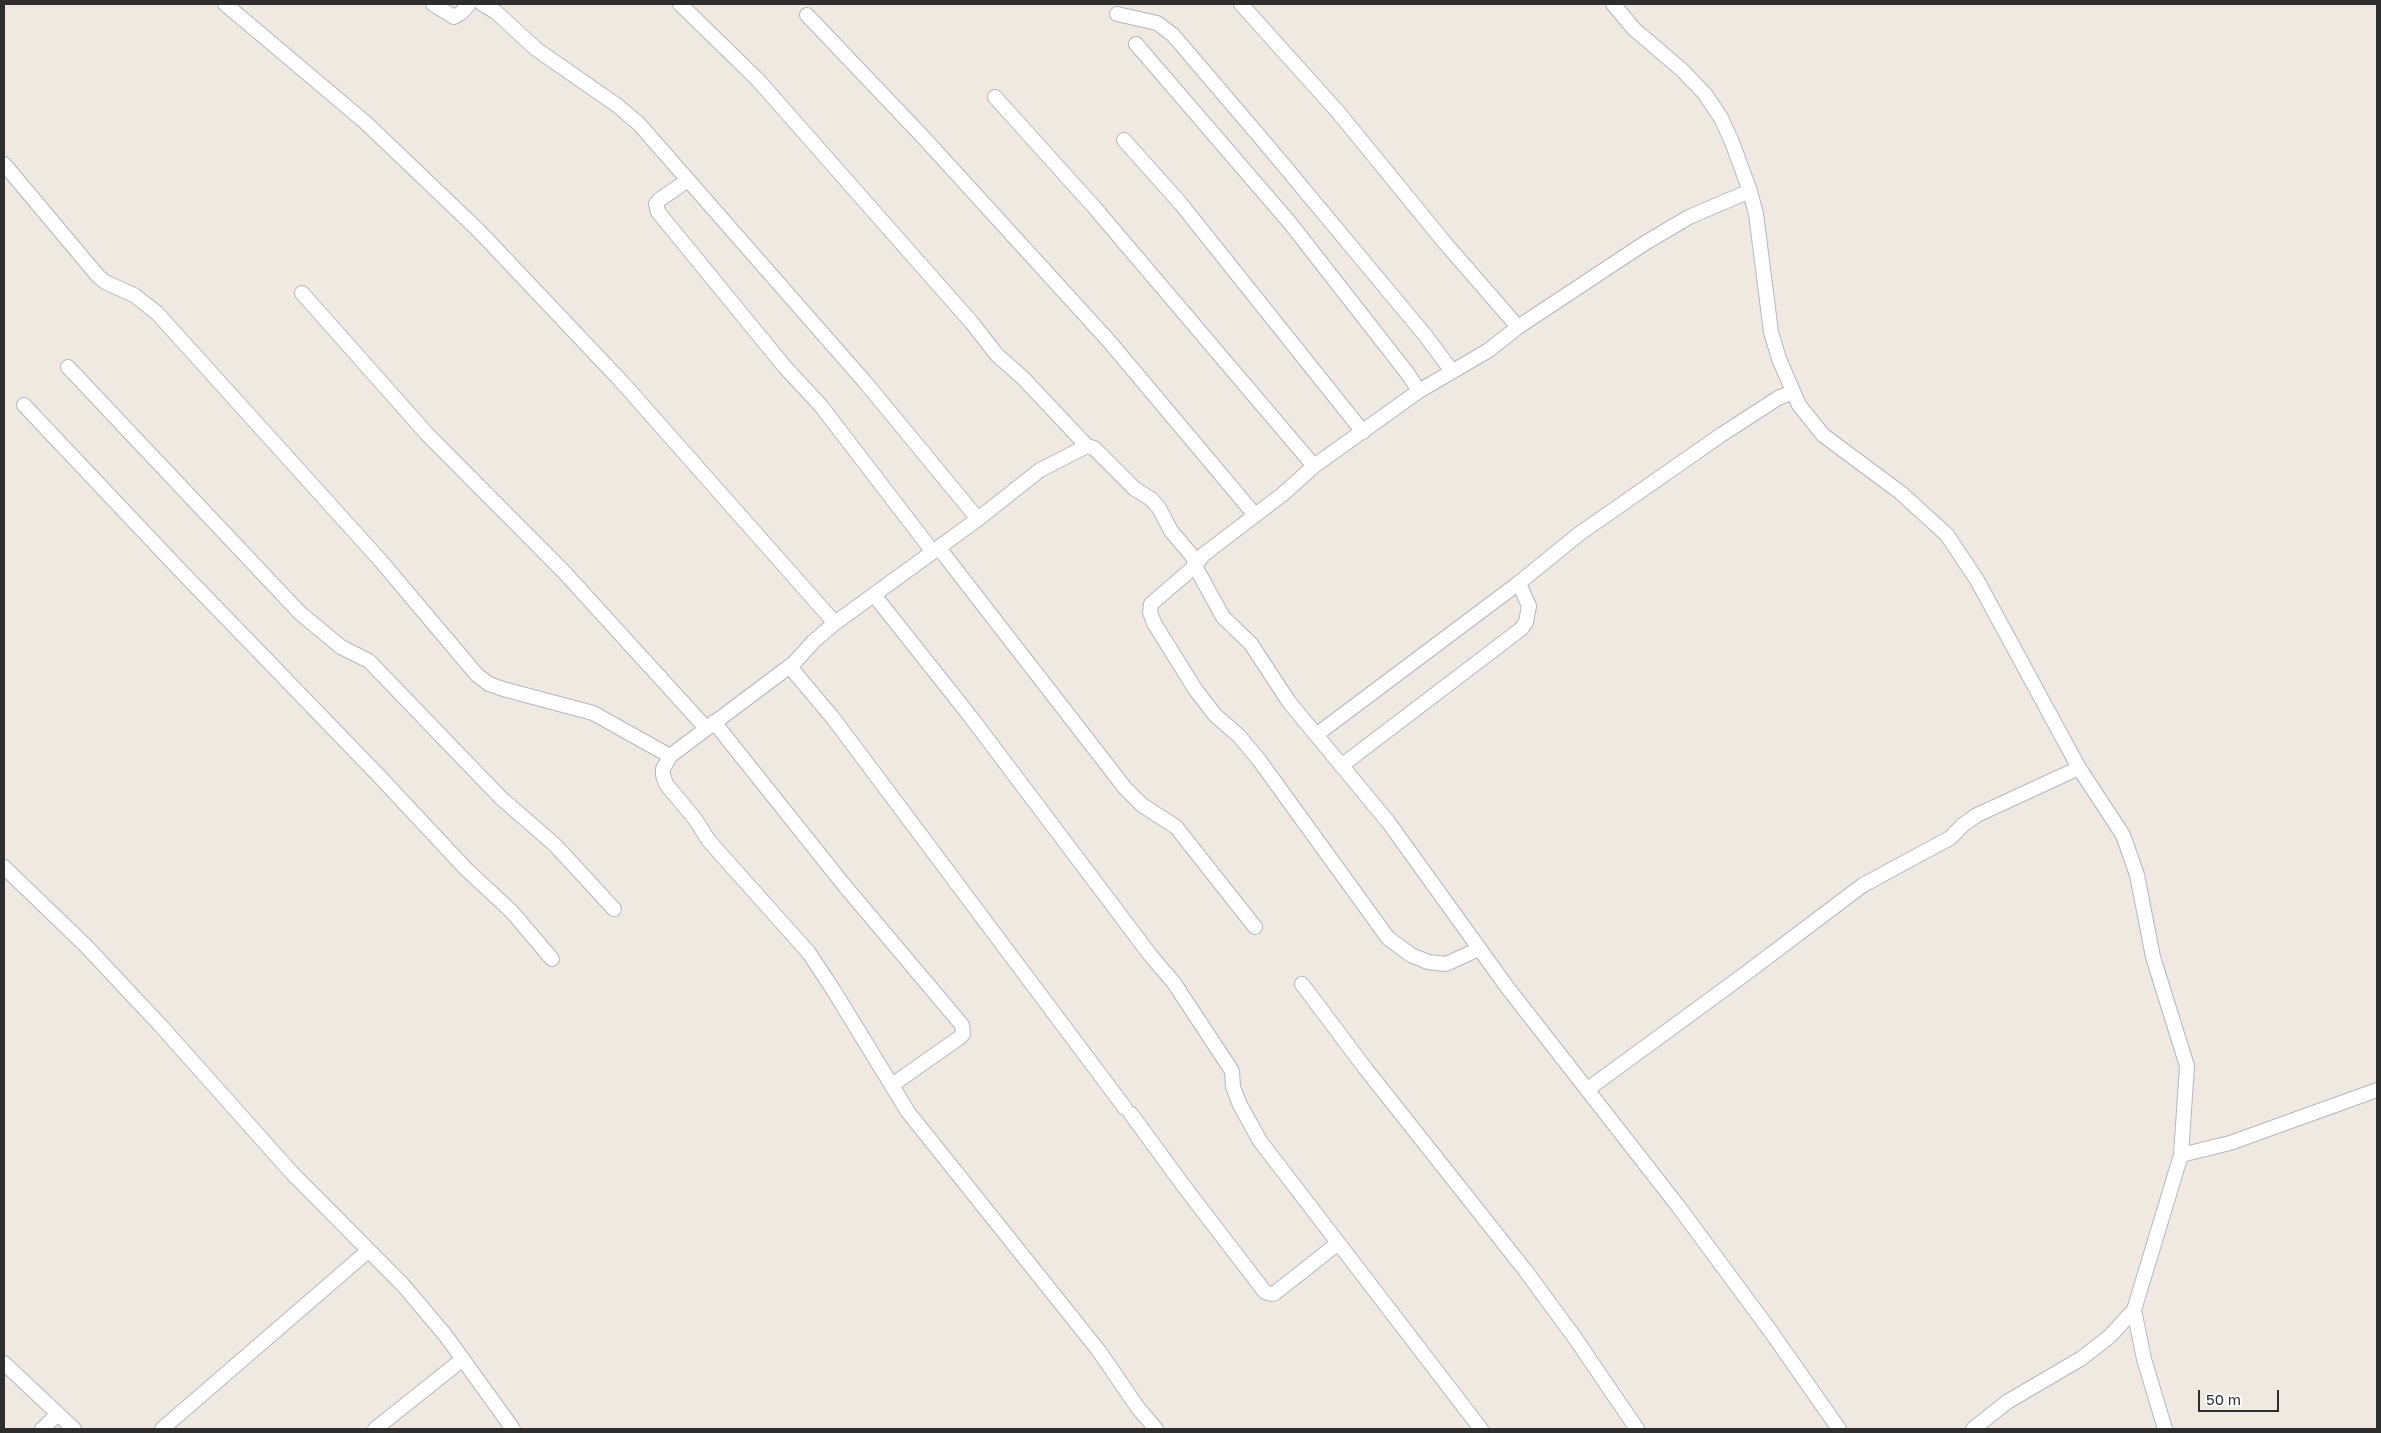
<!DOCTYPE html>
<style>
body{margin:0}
#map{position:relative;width:2381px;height:1433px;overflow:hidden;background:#efe9e1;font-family:"Golos Text",sans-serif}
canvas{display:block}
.frame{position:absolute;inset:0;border:5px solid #2e2e2e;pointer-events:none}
.scale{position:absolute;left:2198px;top:1390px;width:81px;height:22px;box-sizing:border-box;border:2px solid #2e2e2e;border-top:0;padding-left:6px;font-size:15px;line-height:18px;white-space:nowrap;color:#2e2e2e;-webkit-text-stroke:4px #fff;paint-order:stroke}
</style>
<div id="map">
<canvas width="2381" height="1433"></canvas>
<div class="frame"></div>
<div class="scale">50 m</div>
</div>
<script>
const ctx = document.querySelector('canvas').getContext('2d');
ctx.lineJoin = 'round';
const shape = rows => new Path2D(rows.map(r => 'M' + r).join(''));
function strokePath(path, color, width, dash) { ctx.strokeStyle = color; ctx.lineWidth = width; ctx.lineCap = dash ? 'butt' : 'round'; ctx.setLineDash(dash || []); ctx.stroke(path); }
const minor = shape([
 [225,4,366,123,478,230,621,381,835,623],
 [433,4,454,17,461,13,469,4],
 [482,4,496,12,536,49,618,106,639,124,865,382,978,519],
 [680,4,758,80,972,323,997,355,1023,378,1087,446],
 [1241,4,1338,112,1445,243,1518,327],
 [1613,4,1634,29,1682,70,1705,94,1721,118,1732,142,1750,191,1756,214,1771,332,1779,359,1799,405,1823,435,1901,493,1947,535,1977,580,2079,768,2123,835,2137,875,2153,957,2187,1066,2181,1155,2134,1310,2144,1359,2165,1429],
 [1117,14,1157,23,1173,35,1266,144,1425,335,1451,370],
 [807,15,924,138,1108,340,1255,515],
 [1136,44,1290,223,1408,374,1419,391],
 [995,97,1094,207,1314,466],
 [1124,140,1181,204,1363,432],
 [4,164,98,276,105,282,134,295,157,313,380,560,477,675,489,684,503,689,593,713,670,756],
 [688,180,659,200,656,204,658,212,784,366,821,406,933,552],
 [1750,191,1689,217,1645,243,1518,327,1489,350,1419,391,1314,466,1283,494,1203,555,1195,566,1223,617,1251,644,1289,702,1389,823,1507,987,1678,1206,1769,1329,1839,1429],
 [302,293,427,434,564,572,706,728],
 [68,367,300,613,341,647,369,661,501,798,555,845,614,909],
 [24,405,177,567,380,777,465,868,512,912,552,959],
 [939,548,1125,788,1142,805,1176,827,1255,927],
 [1515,586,1579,534,1721,435,1778,398,1793,392],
 [874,595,970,716,1151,956,1174,983,1232,1071,1233,1087,1240,1105,1260,1141,1481,1429],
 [790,667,833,718,1125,1108],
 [714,722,844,885,962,1025,963,1034,959,1038,892,1085],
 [1316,735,1512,588,1515,586,1521,588,1529,606,1526,622,1521,629,1341,766],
 [4,867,86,946,161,1026,292,1173,403,1285,446,1336,513,1429],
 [1302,984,1365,1068,1525,1270,1575,1338,1637,1429],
 [1588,1089,1741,977,1863,885,1950,838,1964,824,1977,815,2079,768],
 [1131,1114,1186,1189,1265,1292,1272,1294,1275,1293,1337,1244],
 [2181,1155,2230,1143,2377,1090],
 [4,1363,74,1429],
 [42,1429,58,1414],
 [162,1429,368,1251],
 [375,1429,463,1359],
 [1156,1429,1138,1408,1099,1351,908,1112,834,991,809,953,709,841,695,819,666,784,663,775,663,769,670,756,794,663,814,641,835,623,978,519,1040,470,1087,446,1094,448,1135,489,1151,499,1159,508,1171,531,1193,557,1195,566,1151,604,1150,612,1154,623,1195,689,1215,715,1239,736,1259,760,1388,938,1411,955,1428,962,1446,964,1479,949],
 [1973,1429,2007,1402,2082,1358,2110,1336,2134,1310]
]);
strokePath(minor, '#b4b7c1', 16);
strokePath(minor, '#fff', 14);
</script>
